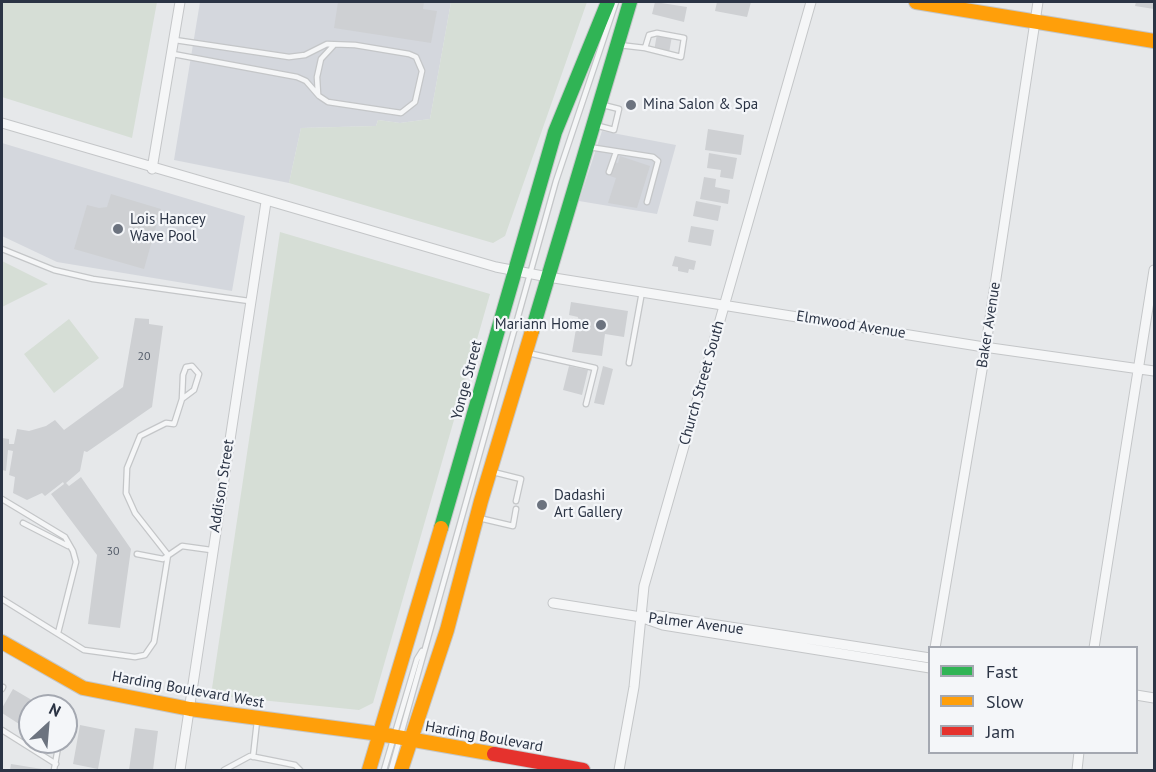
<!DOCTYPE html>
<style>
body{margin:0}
#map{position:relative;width:1156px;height:772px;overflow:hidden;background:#e6e8ea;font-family:"PT Sans",sans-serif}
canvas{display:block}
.frame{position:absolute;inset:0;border:3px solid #2b3445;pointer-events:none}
.legend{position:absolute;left:928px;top:646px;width:210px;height:108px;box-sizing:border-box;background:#f4f6f9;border:2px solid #a4a8b1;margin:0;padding:8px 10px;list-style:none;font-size:18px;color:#2b3445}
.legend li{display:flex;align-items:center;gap:12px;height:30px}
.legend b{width:30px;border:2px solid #a4a8b1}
.north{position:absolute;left:18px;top:694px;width:60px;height:60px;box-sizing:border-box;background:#f4f6f9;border:2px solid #a4a8b1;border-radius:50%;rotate:26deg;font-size:16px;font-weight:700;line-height:24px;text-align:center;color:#2b3445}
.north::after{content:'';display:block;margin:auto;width:21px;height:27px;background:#6c737f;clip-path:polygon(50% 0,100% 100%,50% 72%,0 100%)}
</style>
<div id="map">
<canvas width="1156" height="772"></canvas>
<div class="frame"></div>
<ul class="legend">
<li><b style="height:8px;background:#30b455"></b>Fast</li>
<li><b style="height:8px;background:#ff9f0a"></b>Slow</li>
<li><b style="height:8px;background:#e5322d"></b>Jam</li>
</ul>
<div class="north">N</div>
</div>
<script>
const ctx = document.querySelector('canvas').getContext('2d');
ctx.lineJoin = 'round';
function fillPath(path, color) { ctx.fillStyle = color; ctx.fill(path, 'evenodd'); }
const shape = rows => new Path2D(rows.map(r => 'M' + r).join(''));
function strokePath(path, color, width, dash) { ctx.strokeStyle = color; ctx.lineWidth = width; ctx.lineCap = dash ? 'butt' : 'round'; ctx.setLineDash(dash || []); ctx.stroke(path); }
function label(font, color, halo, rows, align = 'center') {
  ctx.font = font + ' "PT Sans",sans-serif'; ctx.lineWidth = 4.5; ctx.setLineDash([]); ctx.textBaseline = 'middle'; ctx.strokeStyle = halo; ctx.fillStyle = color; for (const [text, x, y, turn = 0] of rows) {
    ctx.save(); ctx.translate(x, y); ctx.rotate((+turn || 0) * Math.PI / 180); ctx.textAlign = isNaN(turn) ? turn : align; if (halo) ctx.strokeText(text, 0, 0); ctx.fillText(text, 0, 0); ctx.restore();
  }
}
fillPath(shape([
 [200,2,451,2,430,119,400,123,378,120,376,126,301,128,289,183,174,160],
 [602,131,676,145,657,214,579,201],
 [2,143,245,216,232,291,57,262,2,236]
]), '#d4d7dd');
fillPath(shape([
 [2,2,157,2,132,138,2,97],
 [451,2,587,2,505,236,493,243,289,183,301,128,376,126,378,120,400,123,430,119],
 [280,232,490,294,373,703,359,710,211,695],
 [2,261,48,284,2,307],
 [69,319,99,358,54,393,24,354]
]), '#d6ded6');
fillPath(shape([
 [338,2,424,2,423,9,437,11,431,43,334,28],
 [655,2,687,7,684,22,652,14],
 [717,2,751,2,747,17,715,11],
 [1136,2,1154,2,1154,9,1135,6],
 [657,34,672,36,669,53,654,51],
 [708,129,744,135,741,155,705,150],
 [709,153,737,158,733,179,720,177,721,170,707,168],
 [620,156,650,166,637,208,608,203,616,178,610,176,614,162,618,163],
 [704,177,716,179,715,187,730,190,728,204,700,199],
 [111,194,161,209,144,269,74,249,87,205,99,208,107,207],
 [696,201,721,206,718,221,693,216],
 [691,226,714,230,711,246,688,242],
 [675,256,696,261,694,270,689,269,688,273,678,271,678,267,672,266],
 [571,302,628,311,624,337,605,334,602,356,572,352,578,317,569,315],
 [135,318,149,319,149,324,163,326,152,407,87,452,84,451,80,471,66,483,69,486,81,477,131,549,120,628,88,624,97,555,51,494,64,484,63,482,45,496,42,493,27,500,13,493,15,477,9,475,13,451,8,450,6,471,2,470,2,438,9,439,9,444,14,444,17,429,29,431,46,426,55,420,64,430,123,387],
 [569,366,588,370,582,395,563,390],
 [603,366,613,369,604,405,594,403],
 [13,689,42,706,30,706,30,731,2,713,2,708],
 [80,725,105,730,98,769,73,764],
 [135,728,158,731,153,770,129,770],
 [11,764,42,769,42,770,10,770]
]), '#ced0d3');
const lane = shape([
 [619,45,645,48,649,35,657,33,684,38,681,57,645,48],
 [173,54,297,77,306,81,319,96,328,102,401,113,415,102,422,71,416,57,409,54,355,45,327,44,305,55,289,57,175,40],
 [318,94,317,77,321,59,334,45],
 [595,125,614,130,619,109,603,105],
 [589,147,653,157,658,161,647,202],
 [609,172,616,152],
 [2,249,54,270,93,279,249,301],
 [528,353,595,368,586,404],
 [629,363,642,292],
 [493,472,521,479,516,501],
 [2,499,65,537,73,551,76,562,58,633],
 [479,518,513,526,516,509],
 [23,523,68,546],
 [137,554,163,559,182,546,211,550],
 [2,599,84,650,135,657,145,655,154,642,168,555,135,513,126,493,127,468,140,436,166,423,174,424,182,399,194,390,199,374,192,366,186,367,183,375,182,399],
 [2,689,3,687],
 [2,730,56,764],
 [253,757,257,721],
 [54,770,59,742],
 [224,770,250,756,295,765,300,770],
 [384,770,417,659,422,651],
 [391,770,556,181,616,2]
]);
const street = shape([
 [2,123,496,267,548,277,984,347,1154,371],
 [152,169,180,2],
 [553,603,641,617,659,616,930,658],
 [646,619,663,625,930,668],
 [935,648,983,364,1038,2],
 [1094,648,1154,270],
 [1136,695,1154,698],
 [180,770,266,202],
 [619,770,634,687,644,586,811,2],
 [1077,770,1079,752]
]);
const fast = shape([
 [532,331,630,2],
 [441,528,555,132,608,2]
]);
const slow = shape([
 [916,2,1154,41],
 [2,642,83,688,190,709,380,734,494,754],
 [369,770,441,528],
 [401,770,447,630,481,501,532,331]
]);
const jam = shape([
 [494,754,583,770]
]);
strokePath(lane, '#c4c6c8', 7);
strokePath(street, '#c4c6c8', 11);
strokePath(fast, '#c4c6c8', 16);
strokePath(slow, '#c4c6c8', 16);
strokePath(jam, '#c4c6c8', 16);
strokePath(lane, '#f5f6f7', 4.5);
strokePath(street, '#f5f6f7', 9);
strokePath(fast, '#30b455', 14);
strokePath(slow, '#ff9f0a', 14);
strokePath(jam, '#e5322d', 14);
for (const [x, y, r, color] of [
 [631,105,6,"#6c737f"],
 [118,229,6,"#6c737f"],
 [601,325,6,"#6c737f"],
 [542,505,6,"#6c737f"]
]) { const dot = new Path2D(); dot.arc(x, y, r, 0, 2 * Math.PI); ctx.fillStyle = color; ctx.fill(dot); strokePath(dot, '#f4f6f9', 2); }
label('12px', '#545c69', null, [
 ["20",144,357],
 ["30",113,552]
]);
label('15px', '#2b3445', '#f4f6f9', [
 ["Mina Salon & Spa",643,105],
 ["Lois Hancey",130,220],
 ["Wave Pool",130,237],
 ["Mariann Home",589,325,"right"],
 ["Dadashi",554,496],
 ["Art Gallery",554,513]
], 'left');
label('15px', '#2b3445', '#f4f6f9', [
 ["Elmwood Avenue",851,325,9],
 ["Baker Avenue",989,325,-81],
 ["Yonge Street",467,380,-75],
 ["Church Street South",702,383,-74],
 ["Addison Street",222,486,-81],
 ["Palmer Avenue",696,624,7],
 ["Harding Boulevard West",188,690,10],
 ["Harding Boulevard",484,737,10]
]);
</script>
